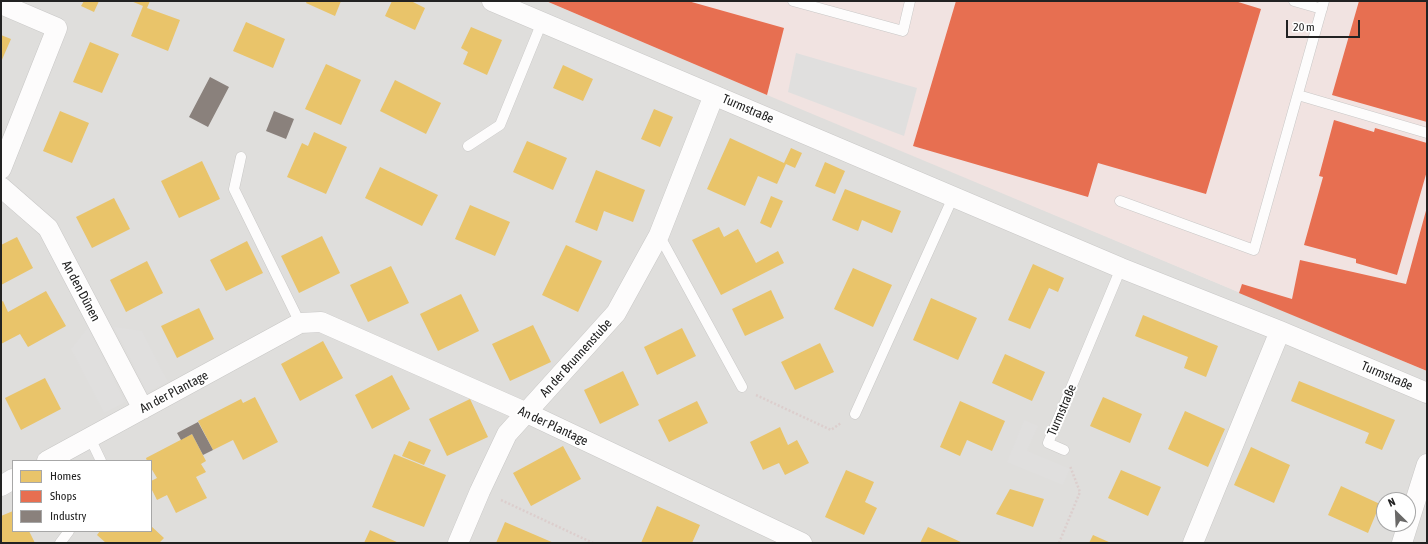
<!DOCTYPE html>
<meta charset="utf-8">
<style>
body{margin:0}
#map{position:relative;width:1428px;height:544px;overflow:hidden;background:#f0eeeb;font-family:"Asap Condensed",sans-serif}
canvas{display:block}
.frame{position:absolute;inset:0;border:2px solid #222;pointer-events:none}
.legend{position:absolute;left:12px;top:460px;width:140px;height:72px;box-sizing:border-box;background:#fff;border:1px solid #a7a7a7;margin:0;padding:5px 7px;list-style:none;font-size:12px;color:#222}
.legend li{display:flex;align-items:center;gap:8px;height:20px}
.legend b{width:20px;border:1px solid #a7a7a7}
.north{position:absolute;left:1376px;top:492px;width:40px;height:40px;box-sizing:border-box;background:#fff;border:1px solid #a7a7a7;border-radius:50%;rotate:336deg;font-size:11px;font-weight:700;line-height:16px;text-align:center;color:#222}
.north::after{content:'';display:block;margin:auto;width:14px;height:18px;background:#6a6968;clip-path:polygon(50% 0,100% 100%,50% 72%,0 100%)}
.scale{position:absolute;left:1286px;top:20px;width:74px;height:18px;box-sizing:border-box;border:2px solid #222;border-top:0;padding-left:5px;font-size:12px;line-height:14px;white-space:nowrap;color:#222;-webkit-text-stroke:3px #fff;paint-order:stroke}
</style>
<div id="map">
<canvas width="1428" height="544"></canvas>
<div class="frame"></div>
<ul class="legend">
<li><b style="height:11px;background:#e9c46a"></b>Homes</li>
<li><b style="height:11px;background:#e76f51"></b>Shops</li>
<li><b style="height:11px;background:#8a817c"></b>Industry</li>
</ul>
<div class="north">N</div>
<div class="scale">20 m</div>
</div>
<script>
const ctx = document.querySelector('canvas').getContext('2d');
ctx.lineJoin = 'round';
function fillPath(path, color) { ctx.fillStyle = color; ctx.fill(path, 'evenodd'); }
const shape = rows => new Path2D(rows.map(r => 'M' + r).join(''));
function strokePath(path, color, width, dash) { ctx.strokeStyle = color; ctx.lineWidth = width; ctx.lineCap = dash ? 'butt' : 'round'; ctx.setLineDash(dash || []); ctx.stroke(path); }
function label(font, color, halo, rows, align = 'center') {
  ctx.font = font + ' "Asap Condensed",sans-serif'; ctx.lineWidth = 4; ctx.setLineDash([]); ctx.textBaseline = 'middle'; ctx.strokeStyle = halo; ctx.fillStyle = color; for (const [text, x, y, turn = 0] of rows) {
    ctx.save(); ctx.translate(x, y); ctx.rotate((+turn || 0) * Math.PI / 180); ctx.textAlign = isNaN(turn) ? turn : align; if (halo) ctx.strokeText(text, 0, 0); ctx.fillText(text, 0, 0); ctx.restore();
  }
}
fillPath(shape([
 [1,1,546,1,1427,371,1427,543,1,543],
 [13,461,151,461,151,531,13,531],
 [1384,500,1408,500,1408,524,1384,524]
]), '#dfdedc');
fillPath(shape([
 [546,1,1427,1,1427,371,767,95]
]), '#f1e3e1');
fillPath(shape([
 [796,53,917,88,904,136,788,92],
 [88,327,125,402,104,413,71,349],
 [114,327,142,331,168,382,147,392],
 [1024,420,1038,426,1027,451,1070,469,1063,485,1007,462]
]), '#e0dfde');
fillPath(shape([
 [84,1,99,1,94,12,81,6],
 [131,1,150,1,147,8,180,20,168,51,131,36,143,6],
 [307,1,341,1,335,16,306,3],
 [392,1,411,1,425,8,415,30,385,16],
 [246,22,285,39,273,68,233,51],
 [471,27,502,40,487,75,463,64,468,52,461,48],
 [1,35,11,39,1,62],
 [90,42,119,54,102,93,73,82],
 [326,64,361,80,341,125,305,109],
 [563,65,593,79,583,101,553,88],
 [395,80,441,103,426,134,380,111],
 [654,109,673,117,660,147,641,139],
 [60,111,89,123,72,163,43,151],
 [314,132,347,147,326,194,287,177,302,143,308,146],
 [730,138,784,163,791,148,802,153,795,168,786,164,777,184,758,176,745,206,707,189],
 [527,141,567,158,553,190,513,172],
 [202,161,220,199,179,218,161,181],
 [825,162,845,171,835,194,815,186],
 [380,167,438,195,422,226,365,198],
 [596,170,645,190,633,222,604,211,597,231,575,222],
 [845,189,901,211,892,233,862,220,858,231,832,220],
 [771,196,783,201,771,228,760,223],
 [114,198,130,229,92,248,76,217],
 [470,205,510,222,495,256,455,239],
 [719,227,724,237,738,229,756,263,778,251,784,263,721,295,692,240],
 [322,236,340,273,299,293,281,256],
 [17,237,33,268,1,285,1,245],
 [247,241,263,273,226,291,210,260],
 [566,245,602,261,578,312,542,295],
 [147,261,163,293,126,312,110,280],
 [1033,264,1064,278,1058,292,1049,288,1030,329,1008,320],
 [391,266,409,303,368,322,350,285],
 [853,268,892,285,873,327,834,309],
 [771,290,784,318,745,336,732,309],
 [46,291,66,326,28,347,20,334,1,344,1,302,3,301,8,312],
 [461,294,479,331,438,351,420,314],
 [931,298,977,318,958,360,913,340],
 [199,308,214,339,177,358,161,326],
 [1143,315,1218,346,1206,377,1184,368,1188,357,1135,336],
 [533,325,551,362,510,381,492,344],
 [682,328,696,356,657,375,644,347],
 [323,341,343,378,300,401,281,364],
 [820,343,834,372,795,390,781,362],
 [1005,354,1045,372,1032,401,992,383],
 [623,371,639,405,600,424,584,390],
 [392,375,410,409,372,429,355,395],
 [45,378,61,409,21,430,5,398],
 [1299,381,1395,420,1382,450,1365,443,1369,433,1291,401],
 [255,397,278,442,243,460,233,440,213,450,198,421,241,399,243,403],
 [1103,397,1142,414,1130,443,1090,426],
 [470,399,488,437,447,456,429,419],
 [697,401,708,423,669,442,658,420],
 [960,401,1005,421,992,451,967,440,960,456,940,447],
 [1185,411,1225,429,1208,467,1168,449],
 [780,427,788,445,797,440,809,463,785,475,779,463,763,470,750,442],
 [192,434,206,461,201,464,206,472,196,477,207,498,176,513,167,495,157,500,151,488,151,481,157,478,151,468,151,461,147,461,146,458],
 [409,441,431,450,424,465,402,456],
 [563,446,581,479,531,506,513,473],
 [1251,447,1290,465,1274,503,1234,485],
 [394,454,446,475,424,527,372,507],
 [846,470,874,482,865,502,877,508,864,535,825,517],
 [1121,470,1161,487,1148,516,1108,498],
 [1341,486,1380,504,1368,533,1328,515],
 [1010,489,1044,499,1033,527,996,514],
 [657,506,700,525,692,543,641,543],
 [13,511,13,531,29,531,35,543,1,543,1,516],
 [505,522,554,543,496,543],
 [151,526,164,538,159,543,106,543,97,535,100,531,151,531],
 [928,527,963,543,920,543],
 [370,530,399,543,364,543],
 [1093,535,1111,543,1089,543]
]), '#e9c46a');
fillPath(shape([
 [546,1,688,1,784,28,767,95],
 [956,1,1235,1,1261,9,1206,194,1098,163,1088,197,913,146],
 [1359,1,1427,1,1427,122,1332,95],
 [1334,120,1374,132,1375,128,1427,143,1427,171,1397,275,1356,263,1356,259,1304,245,1323,177,1319,176],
 [1427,207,1427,371,1239,293,1242,284,1292,299,1300,260,1406,284]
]), '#e76f51');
fillPath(shape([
 [210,77,229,87,208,127,189,117],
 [274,111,294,119,286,139,266,131],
 [198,422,213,450,203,455,192,434,181,440,177,433]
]), '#8a817c');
const lane = shape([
 [793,1,903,31,910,1],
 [1294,1,1322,9],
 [1298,95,1427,133],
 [468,146,500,125,542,22],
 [241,157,234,189,300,323],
 [1120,201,1254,250,1324,1],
 [659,235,742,387],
 [855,414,954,195],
 [90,438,101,461],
 [1064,450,1048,443,1121,268],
 [60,543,69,531]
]);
const street = shape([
 [492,1,1121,268,1280,331,1427,393],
 [1,4,57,28,1,169],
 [1,187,48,228,143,409],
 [47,461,300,323,321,322,527,413,802,543],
 [1,486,13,479],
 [1408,524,1427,464],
 [458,543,480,491,507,434,616,313,659,235,714,95],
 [1193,543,1280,331],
 [1402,543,1408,524]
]);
strokePath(lane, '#c9c8c7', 11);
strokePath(street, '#c9c8c7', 21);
strokePath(shape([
 [756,395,831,430,841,423],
 [501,500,593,543],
 [1059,543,1080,492,1070,466]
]), '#dccecd', 2.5, [2, 2]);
strokePath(lane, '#fdfcfc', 10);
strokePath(street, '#fdfcfc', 20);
label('13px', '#222', '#fff', [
 ["Turmstraße",748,109,23],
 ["An den Dünen",81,291,62],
 ["An der Brunnenstube",576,358,-48],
 ["Turmstraße",1387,376,23],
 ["An der Plantage",174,392,-28],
 ["Turmstraße",1062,410,-67],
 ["An der Plantage",553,426,25]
]);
</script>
